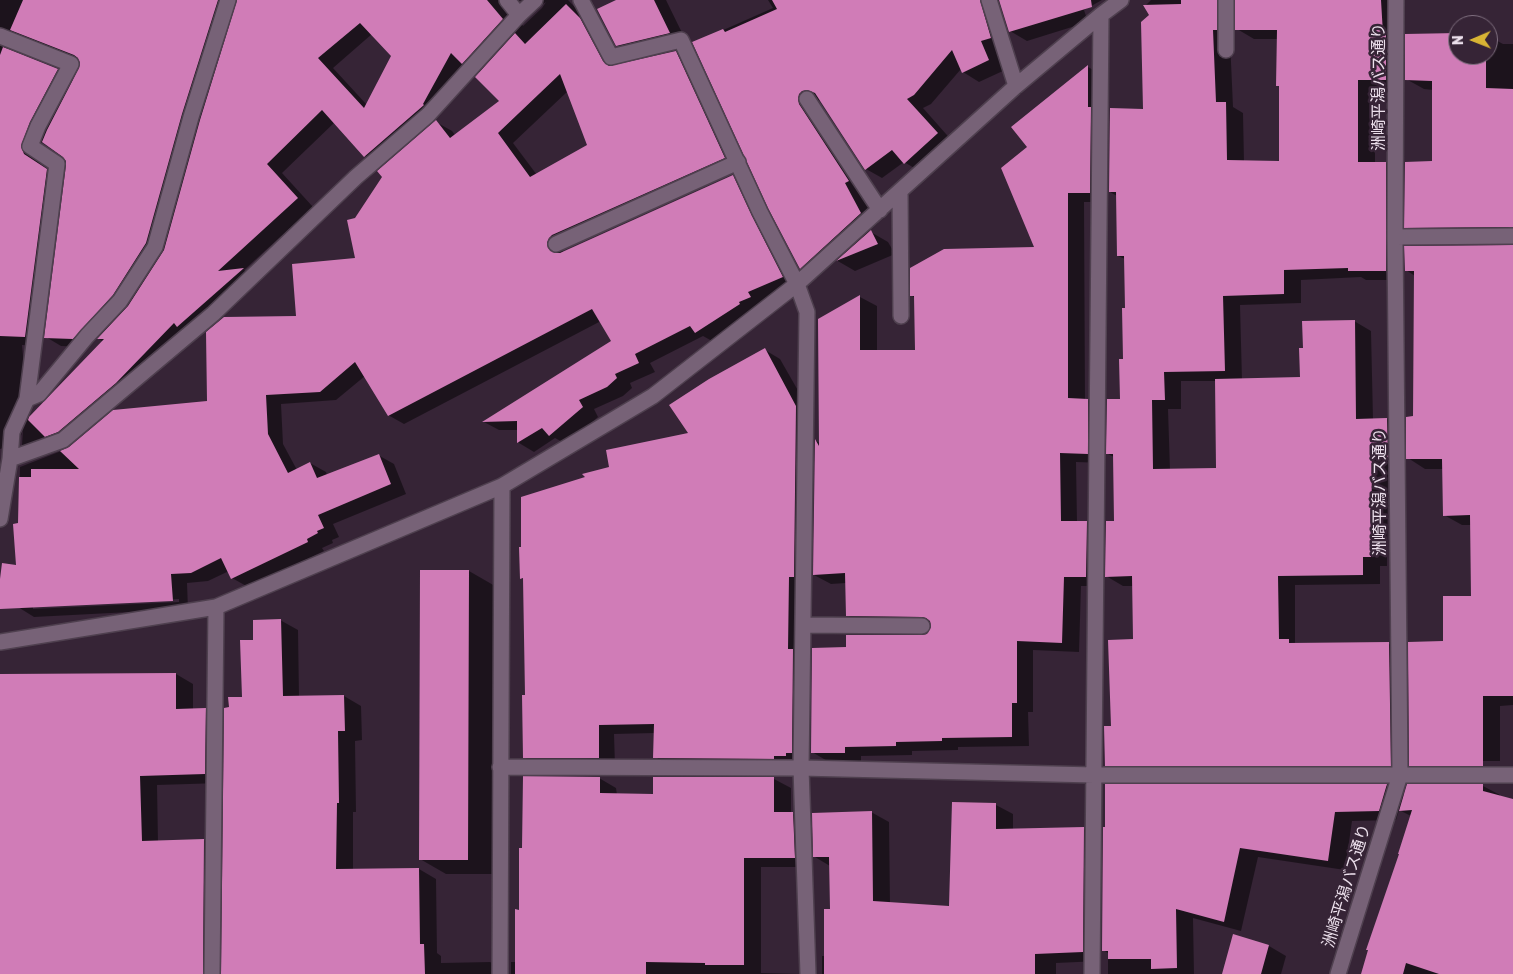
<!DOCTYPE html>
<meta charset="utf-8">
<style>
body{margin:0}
#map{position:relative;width:1513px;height:974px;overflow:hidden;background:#362436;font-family:Rubik,sans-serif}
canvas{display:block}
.north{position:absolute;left:1448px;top:15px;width:50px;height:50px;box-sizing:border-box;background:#362436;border:1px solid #7f6f7f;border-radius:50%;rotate:269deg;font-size:14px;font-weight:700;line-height:20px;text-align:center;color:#ece0ec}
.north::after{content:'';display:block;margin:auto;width:18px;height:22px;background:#d8b434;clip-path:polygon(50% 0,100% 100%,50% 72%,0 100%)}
</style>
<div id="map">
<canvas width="1513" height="974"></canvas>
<div class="north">N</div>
</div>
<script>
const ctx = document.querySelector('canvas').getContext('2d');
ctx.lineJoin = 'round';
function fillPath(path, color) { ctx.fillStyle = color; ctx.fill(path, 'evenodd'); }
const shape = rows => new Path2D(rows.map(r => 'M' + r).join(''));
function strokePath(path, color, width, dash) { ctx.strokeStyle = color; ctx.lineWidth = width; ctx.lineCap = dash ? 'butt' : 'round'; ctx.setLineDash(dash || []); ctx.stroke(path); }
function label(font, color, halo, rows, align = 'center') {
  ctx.font = font + ' Rubik,"Noto Sans JP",sans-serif'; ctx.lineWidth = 5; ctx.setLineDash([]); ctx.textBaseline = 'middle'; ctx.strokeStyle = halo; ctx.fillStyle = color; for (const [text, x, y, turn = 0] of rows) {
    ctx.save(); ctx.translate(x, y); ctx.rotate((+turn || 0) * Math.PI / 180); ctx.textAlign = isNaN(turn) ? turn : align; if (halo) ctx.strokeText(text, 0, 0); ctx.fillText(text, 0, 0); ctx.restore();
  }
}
fillPath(shape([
 [0,0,520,0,517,2,513,12,523,26,542,8,546,2,537,9,520,0,568,0,595,28,617,67,676,52,692,62,740,167,565,247,562,253,732,176,748,185,798,286,712,341,703,336,650,363,655,372,630,383,632,388,623,396,594,409,598,417,566,444,555,438,534,452,519,443,518,430,499,430,484,422,612,341,601,321,404,424,388,415,365,376,336,400,281,404,283,444,297,470,310,463,326,472,327,475,378,455,394,464,406,494,333,524,339,537,332,540,333,543,322,548,324,551,248,587,232,578,229,571,208,581,187,583,188,609,34,617,18,607,20,467,69,448,208,402,357,259,356,219,436,122,452,131,455,135,501,101,481,73,465,64,439,115,381,166,365,156,335,122,282,173,313,207,244,270,258,278,189,332,132,392,74,440,37,454,22,445,23,430,18,444,0,449],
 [372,34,393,56,367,105,333,68],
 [15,35,21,36,80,59,80,69,75,80,57,70,8,50,6,48,7,41],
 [568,91,589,145,537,175,513,143],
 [42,141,63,156,67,160,46,337,61,346,89,347,97,338,104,342,29,419,22,345,41,346,62,179,40,164,36,156],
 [179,599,179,602,33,609,33,606],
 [619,0,666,0,687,43,635,56,617,45],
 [768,0,990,0,1007,47,997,50,1005,70,979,82,963,72,961,69,931,104,923,108,954,143,921,172,904,162,882,178,866,169,820,100,818,101,814,109,878,223,869,231,888,242,895,254,855,271,836,260,817,278,801,268,694,43,773,8],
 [995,0,1102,0,1084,10,1088,22,1027,41,1010,31,1000,1,999,2],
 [1151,0,1398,0,1403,89,1375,89,1375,164,1386,163,1403,173,1403,280,1366,280,1361,277,1301,280,1301,303,1240,305,1242,380,1301,378,1304,349,1354,321,1371,331,1373,419,1387,419,1404,429,1404,468,1388,468,1387,566,1380,566,1380,584,1295,585,1295,644,1389,644,1406,653,1407,775,1123,775,1106,765,1112,727,1134,640,1133,586,1123,586,1106,576,1115,522,1114,457,1108,454,1121,401,1126,309,1125,259,1118,256,1117,196,1110,192,1145,110,1151,16,1145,6],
 [1235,4,1237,29,1254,39,1278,39,1280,87,1280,162,1244,162,1243,113,1233,107,1230,39],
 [1181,381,1217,381,1217,469,1170,470,1168,409,1181,409],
 [1458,34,1458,55,1488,55,1488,36,1503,44,1513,44,1513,236,1423,237,1406,227,1433,162,1433,90,1424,89,1406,79],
 [1088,67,1104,76,1106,202,1084,202,1085,400,1088,400,1104,410,1104,463,1076,462,1077,522,1087,522,1103,532,1103,586,1081,586,1079,652,1033,650,1033,712,1028,712,1029,746,958,747,958,750,912,751,912,755,861,756,861,762,829,762,812,752,847,648,928,635,933,626,864,625,847,615,846,583,831,584,814,575,816,441,820,443,819,319,860,297,877,306,877,351,916,351,915,298,911,295,1036,248,1028,147],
 [1513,247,1513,705,1500,706,1500,761,1461,761,1475,767,1490,775,1428,775,1411,765,1444,642,1473,598,1471,525,1462,525,1444,515,1443,469,1425,469,1408,458,1414,418,1415,276,1406,270],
 [765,350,780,359,812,415,807,762,670,766,655,757,655,733,614,734,615,766,540,766,524,757,526,696,524,579,521,578,588,478,690,434],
 [421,571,469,571,495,586,494,874,446,874,420,859],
 [280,620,298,630,299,697,344,696,361,706,362,740,355,741,356,812,353,812,353,870,419,869,436,879,437,953,441,956,441,963,490,962,508,972,508,974,223,974,230,709,244,698,255,641],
 [176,674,193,684,193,710,205,709,222,719,222,783,157,785,158,842,204,840,221,850,220,974,0,974,0,675],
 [599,778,616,788,617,795,655,795,774,779,791,788,791,813,810,823,812,867,761,867,761,973,799,974,511,974,511,962,516,962,520,911],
 [1107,786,1387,786,1405,796,1483,786,1500,795,1500,797,1513,800,1513,974,1363,974,1401,854,1411,816,1399,810,1396,820,1352,821,1345,870,1258,857,1241,931,1193,918,1194,974,1108,974,1108,953,1103,950],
 [953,804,996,805,1013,814,1013,830,1084,829,1101,838,1100,961,1056,963,1056,974,822,974,822,956,825,956,831,910,830,866,815,857,871,812,889,822,890,904,950,908],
 [1269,946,1286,956,1281,974,1224,974]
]), '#0007');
fillPath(shape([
 [23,0,218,0,182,114,146,243,113,295,73,339,44,338,66,165,66,161,63,157,42,142,47,130,79,68,80,63,78,58,74,55,10,30],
 [237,0,487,0,503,19,462,64,451,53,423,104,424,105,364,157,322,110,267,164,298,198,218,271,244,268,177,327,174,323,116,383,58,432,45,437,28,420,29,417,104,339,97,339,128,306,164,250,200,120],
 [360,23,391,56,364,108,318,58],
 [616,0,654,0,670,33,616,46,597,9],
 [772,0,980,0,991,38,981,41,989,60,962,73,952,50,914,95,907,99,938,133,904,164,892,150,865,170,815,93,807,90,802,91,799,94,798,99,799,104,849,181,845,183,861,213,800,269,768,208,692,42,723,29,725,32,777,9],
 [999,0,1091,0,1092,7,1009,32],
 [1181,0,1217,0,1217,30,1213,30,1216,102,1226,102,1227,160,1279,161,1279,86,1276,86,1277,30,1235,30,1235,0,1381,0,1383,34,1386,34,1386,80,1358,80,1358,162,1386,162,1386,271,1348,271,1348,268,1284,270,1284,294,1223,296,1225,371,1164,372,1165,400,1152,400,1153,469,1216,468,1215,379,1300,377,1299,348,1303,348,1302,321,1355,320,1356,419,1387,418,1388,459,1372,459,1371,557,1363,557,1363,575,1278,576,1279,639,1289,639,1289,643,1389,642,1391,766,1105,766,1104,726,1111,726,1108,640,1133,639,1132,576,1105,577,1106,521,1114,521,1113,454,1106,454,1107,399,1120,399,1119,359,1123,359,1122,308,1125,308,1124,256,1117,256,1116,192,1109,192,1110,108,1143,109,1141,22,1149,15,1143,5,1181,4],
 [566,4,580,18,603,61,609,66,676,51,725,158,552,235,549,238,547,243,548,248,555,253,560,253,733,175,752,216,783,277,748,292,751,297,739,302,740,304,695,333,690,326,635,354,639,363,615,374,617,378,607,387,579,400,583,407,549,436,542,428,517,443,517,421,482,422,611,341,592,309,388,416,355,362,320,392,266,395,268,434,288,473,310,462,317,478,379,454,391,484,318,515,324,528,317,531,318,533,307,539,308,542,231,579,221,558,191,573,171,574,173,601,0,609,0,579,2,563,16,565,13,524,18,523,19,477,31,477,31,469,79,469,60,451,69,447,113,410,207,401,206,332,224,317,296,316,292,264,355,258,347,220,355,218,382,177,377,171,436,120,450,138,499,101,475,77,515,33,525,44],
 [560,74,587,145,530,177,498,133],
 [1458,33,1458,55,1486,55,1486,88,1513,89,1513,227,1404,228,1405,162,1432,161,1432,81,1405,80,1405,34],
 [3,47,58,69,30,122,21,146,24,154,47,169,25,337,0,336,0,55],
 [1088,65,1088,107,1091,107,1090,193,1068,193,1068,398,1088,399,1088,454,1060,453,1061,521,1087,521,1086,577,1064,577,1062,643,1017,641,1017,703,1012,703,1012,737,942,738,942,741,896,742,896,746,845,747,845,753,811,753,812,648,846,647,846,635,922,635,927,634,931,627,930,621,926,618,922,617,846,616,845,573,813,575,815,439,819,446,818,319,860,295,860,350,915,350,914,296,910,296,910,268,944,249,1034,247,1001,168,1027,147,1011,127],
 [871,230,878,244,836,261],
 [1513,245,1513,696,1483,696,1483,766,1409,766,1408,642,1443,641,1443,596,1471,596,1470,515,1443,516,1442,459,1406,459,1406,417,1413,416,1414,271,1405,271,1404,246],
 [765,348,796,406,794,577,789,577,788,649,793,649,792,753,786,753,786,756,774,756,774,759,653,758,654,724,599,725,599,758,523,758,522,695,525,695,523,578,520,579,519,547,521,547,521,497,585,477,582,474,609,467,606,450,688,433,669,405,709,379],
 [420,570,469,570,468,860,419,860],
 [281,619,283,696,344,695,345,731,338,731,339,803,337,803,336,869,419,868,420,944,424,944,425,974,221,974,224,708,229,707,228,697,242,697,240,640,253,640,253,620],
 [176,673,176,709,206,708,205,774,140,776,142,841,204,839,203,974,0,974,0,674],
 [523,776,600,777,600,793,653,794,653,777,774,777,774,812,793,812,795,858,744,858,744,965,705,965,705,963,646,962,646,974,515,974,515,909,519,910,519,848,522,848],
 [1105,784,1387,784,1379,811,1335,812,1328,861,1240,848,1224,922,1176,909,1177,968,1151,969,1151,959,1108,959,1108,951,1102,951,1103,827,1105,827],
 [1407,784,1483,784,1483,791,1513,799,1513,974,1439,974,1406,963,1403,974,1361,974,1368,950,1366,950,1399,854,1398,854,1412,810,1399,811],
 [952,802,996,803,996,829,1084,827,1083,952,1035,954,1035,974,824,974,824,909,830,909,829,857,813,857,812,813,872,811,873,901,949,906],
 [1233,934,1269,945,1261,974,1222,974]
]), '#d07cb7');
const minor = shape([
 [507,0,519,15],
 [581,0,611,57,681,40,760,212,797,284,807,312,801,768,808,974],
 [989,0,1016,86],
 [1226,0,1226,50],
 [0,36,71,64,38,126,30,146,57,164,27,399,12,432,10,459],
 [807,99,880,210],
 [900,191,901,316],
 [1395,237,1513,236],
 [556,244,738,162],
 [27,399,39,394,87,336,120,301,155,247,191,117,228,0],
 [0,519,10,459,63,440,213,314,356,177,428,115,519,15,535,0],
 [803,625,922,626],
 [0,642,216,607,502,486,653,396,797,284,1016,86,1101,15,1121,0],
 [500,767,801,768,1094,775,1513,775],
 [212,974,216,607],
 [500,974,502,486],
 [1092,974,1101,15],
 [1338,974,1400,775,1395,237,1396,0]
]);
strokePath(minor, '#4f404f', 18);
strokePath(minor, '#776277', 15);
label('16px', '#ece0ec', '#362436', [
 ["洲崎平潟バス通り",1379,87,-90],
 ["洲崎平潟バス通り",1380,492,-90],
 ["洲崎平潟バス通り",1347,886,-73]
]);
</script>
